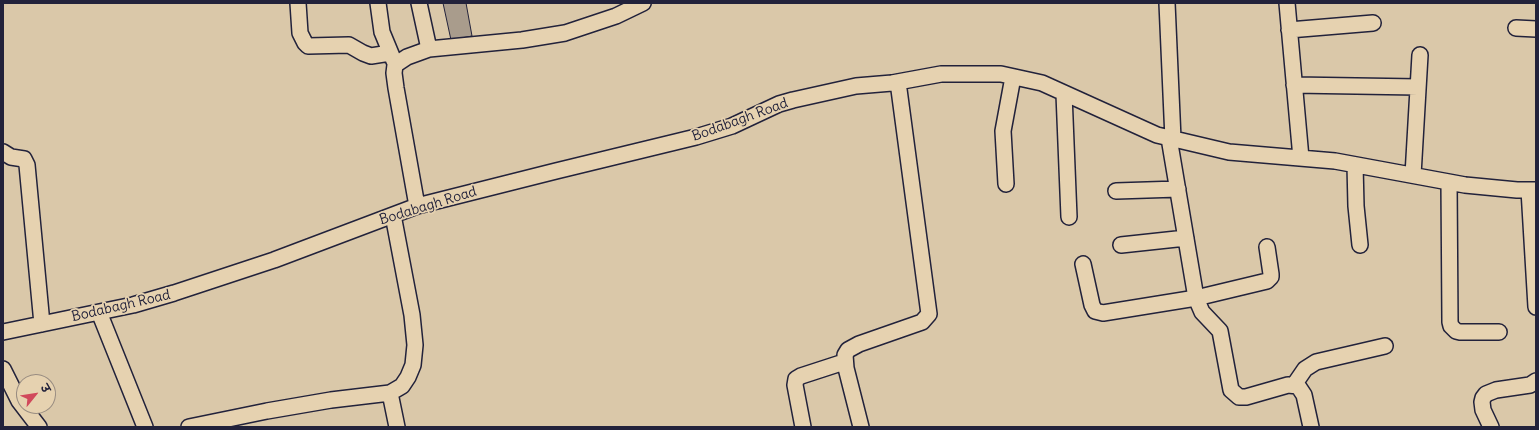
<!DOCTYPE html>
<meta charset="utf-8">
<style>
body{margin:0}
#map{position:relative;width:1539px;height:430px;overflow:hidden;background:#dac8a9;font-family:Delius,"Playpen Sans Deva",sans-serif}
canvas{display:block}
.frame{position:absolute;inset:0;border:4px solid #22223b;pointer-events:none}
.north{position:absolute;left:16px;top:374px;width:40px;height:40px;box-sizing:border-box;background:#e6d2b0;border:1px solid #988c81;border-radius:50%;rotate:60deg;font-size:11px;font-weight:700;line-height:16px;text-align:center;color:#22223b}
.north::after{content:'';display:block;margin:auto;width:14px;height:18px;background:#d1495b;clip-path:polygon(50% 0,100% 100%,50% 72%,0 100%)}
</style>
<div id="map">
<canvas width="1539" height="430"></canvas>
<div class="frame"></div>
<div class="north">उ</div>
</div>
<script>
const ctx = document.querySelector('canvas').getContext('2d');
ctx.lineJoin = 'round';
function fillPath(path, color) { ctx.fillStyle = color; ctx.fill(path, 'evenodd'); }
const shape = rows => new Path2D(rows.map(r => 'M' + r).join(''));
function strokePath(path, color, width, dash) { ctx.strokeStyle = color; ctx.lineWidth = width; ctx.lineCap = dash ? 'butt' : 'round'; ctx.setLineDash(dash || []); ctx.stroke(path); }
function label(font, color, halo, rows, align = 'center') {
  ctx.font = font + ' Delius,sans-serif'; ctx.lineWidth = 3.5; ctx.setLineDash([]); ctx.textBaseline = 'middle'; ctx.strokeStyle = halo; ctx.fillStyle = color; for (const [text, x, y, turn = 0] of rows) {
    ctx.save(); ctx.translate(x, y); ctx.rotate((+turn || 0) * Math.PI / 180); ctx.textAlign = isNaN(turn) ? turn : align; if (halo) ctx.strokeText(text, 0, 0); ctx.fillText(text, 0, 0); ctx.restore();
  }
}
const building = shape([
 [443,3,466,3,472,36,451,40,443,3]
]);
fillPath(building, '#a99c8c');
strokePath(building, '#22223b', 1);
const minor = shape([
 [298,3,300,33,305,43,308,46,349,45,363,53,371,56,390,53],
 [378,3,382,32,394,61],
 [419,3,429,49],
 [1167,3,1173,139],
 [1287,3,1301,158],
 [1516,28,1536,29],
 [1289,30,1373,23],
 [1294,85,1418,87],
 [1064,94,1069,217],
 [1169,138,1196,298,1202,312,1220,331,1231,390,1239,397,1246,397,1288,385,1298,386,1304,395,1311,427],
 [3,152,11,157,24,159,27,165,42,324],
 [1355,165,1356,206,1360,245],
 [1413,175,1420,55],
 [1449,182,1450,322,1451,326,1456,331,1460,332,1499,332],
 [1006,184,1003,131,1013,77],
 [1529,190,1536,307],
 [1116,191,1178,189],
 [417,206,396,88,394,73,395,65,407,57,429,49,522,40,565,33,616,16,643,3],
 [1121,245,1186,238],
 [1083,264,1092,305,1095,311,1103,313,1196,298,1267,281,1271,277,1271,274,1267,247],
 [99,312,145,427],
 [3,332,133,305,174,293,274,260,417,206,556,171,696,137,732,126,779,104,793,100,856,86,892,83,941,74,1001,74,1042,83,1157,135,1229,152,1335,161,1465,185,1517,190,1536,190],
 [3,369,19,401,39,427],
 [1294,385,1305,369,1316,362,1385,346],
 [390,393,397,427],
 [189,427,267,411,331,400,390,393,402,386,408,377,413,365,415,345,412,315,393,215],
 [803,427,795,385,796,379,801,376,844,362],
 [861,427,846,368,845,355,848,350,859,344,922,322,929,314,898,82],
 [1491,427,1483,410,1482,402,1483,398,1486,394,1496,390,1530,385,1536,381]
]);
strokePath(minor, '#22223b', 18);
strokePath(minor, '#e6d2b0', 15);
label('14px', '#22223b', '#e6d2b0', [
 ["Bodabagh Road",740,120,-20],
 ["Bodabagh Road",428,206,-17],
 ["Bodabagh Road",121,306,-13]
]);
</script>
